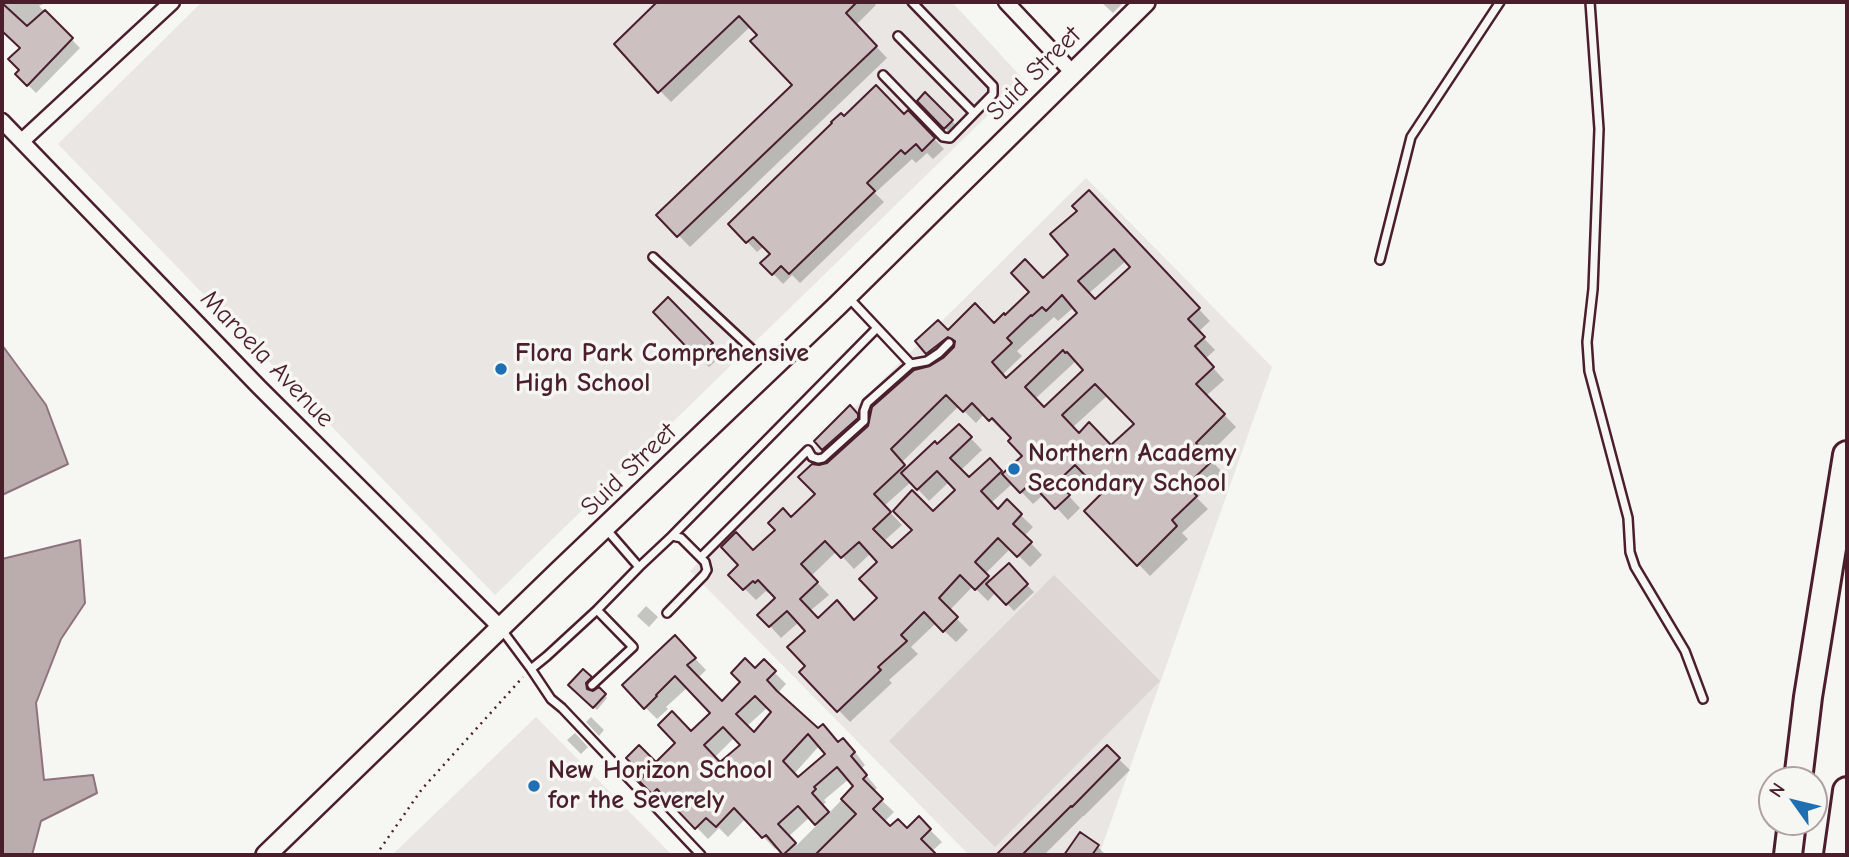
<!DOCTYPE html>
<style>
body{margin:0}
#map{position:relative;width:1849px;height:857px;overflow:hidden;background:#f6f6f2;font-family:"Comic Neue",sans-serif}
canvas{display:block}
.frame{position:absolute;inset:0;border:4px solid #4a1f2b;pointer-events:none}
.north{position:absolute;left:1758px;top:766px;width:70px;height:70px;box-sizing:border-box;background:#f6f6f2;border:2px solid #b1a0a2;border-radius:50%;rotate:304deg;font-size:19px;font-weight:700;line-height:28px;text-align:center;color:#4a1f2b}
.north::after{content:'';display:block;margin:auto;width:24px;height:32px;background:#1f6fb2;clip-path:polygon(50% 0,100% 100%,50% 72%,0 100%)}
</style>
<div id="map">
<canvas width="1849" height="857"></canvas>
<div class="frame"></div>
<div class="north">N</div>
</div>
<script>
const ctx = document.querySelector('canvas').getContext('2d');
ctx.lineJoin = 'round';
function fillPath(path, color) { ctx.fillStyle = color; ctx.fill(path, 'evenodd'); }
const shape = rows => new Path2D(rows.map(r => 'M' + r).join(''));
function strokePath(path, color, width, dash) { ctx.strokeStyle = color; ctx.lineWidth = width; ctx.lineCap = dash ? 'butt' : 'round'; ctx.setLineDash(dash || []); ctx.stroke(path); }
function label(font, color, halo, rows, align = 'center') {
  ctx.font = font + ' "Comic Neue",sans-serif'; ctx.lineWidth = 7; ctx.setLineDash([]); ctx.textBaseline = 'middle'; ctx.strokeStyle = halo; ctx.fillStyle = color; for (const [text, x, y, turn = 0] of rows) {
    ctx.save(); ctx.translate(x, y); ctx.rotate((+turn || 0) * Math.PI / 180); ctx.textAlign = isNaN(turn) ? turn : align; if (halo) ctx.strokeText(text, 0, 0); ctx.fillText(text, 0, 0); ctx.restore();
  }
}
fillPath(shape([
 [202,2,952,2,1024,80,495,595,58,144],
 [1086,178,1272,367,1099,855,969,855,690,571],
 [536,717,672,855,392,855]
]), '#e9e6e3');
fillPath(shape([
 [1054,575,1160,681,995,847,889,741]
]), '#ddd6d5');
const water = shape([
 [2,345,46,405,68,464,2,495,2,345],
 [80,540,85,603,61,639,36,703,44,780,93,775,97,793,41,821,32,855,2,855,2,559,80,540]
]);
fillPath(water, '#bbadae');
strokePath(water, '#8e747a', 2);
fillPath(shape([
 [2,2,47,2,39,6,80,48,36,93,17,74,21,70,22,48,2,30],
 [660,2,788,2,790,5,793,2,873,2,876,5,856,25,887,58,690,247,659,215,795,85,751,26,671,102,616,45],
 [1101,2,1124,2,1113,13],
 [925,95,959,128,952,135,919,101],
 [908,112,944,149,933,159,927,153,916,163,912,159,875,193,884,202,800,283,792,275,783,284,763,263,772,255,764,246,757,252,730,224,844,119,904,116],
 [1100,204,1210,321,1198,332,1215,350,1205,359,1224,380,1206,396,1236,427,1207,456,1223,473,1197,498,1208,509,1182,533,1188,539,1150,576,1087,511,1105,493,1087,475,1068,495,1080,508,1068,520,1044,494,1033,504,1013,483,991,503,998,511,1007,502,1033,527,1024,536,1042,555,1030,567,1011,548,985,574,992,581,1008,566,1034,592,1014,611,996,592,988,601,973,586,949,611,968,630,956,642,936,623,911,647,918,654,889,680,892,683,850,722,802,672,808,666,807,631,799,622,781,638,760,615,778,598,770,591,768,593,766,591,756,600,731,575,817,494,819,467,828,464,938,363,918,341,948,332,994,325,1005,318,1071,255],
 [1127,260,1133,267,1095,301,1088,294],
 [1074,307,1080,313,1007,380,1002,375,1022,356,1017,351,1054,317,1058,321],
 [1076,361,1086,370,1044,409,1035,399],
 [1108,395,1136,424,1112,448,1079,435,1072,428],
 [959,406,976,423,985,413,1002,431,1005,428,1014,438,1024,456,1004,475,990,460,969,479,961,470,982,450,959,426,938,446,908,469,902,462],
 [911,482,929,501,949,482,957,491,892,550,884,541,902,525,884,506],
 [837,551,854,569,871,553,880,562,880,598,855,622,818,620,810,611,829,595,811,576],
 [668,299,722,355,709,367,655,312],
 [850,407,860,418,860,422,827,452,816,441],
 [646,606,658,617,649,627,637,616],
 [686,649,706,670,698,678,722,703,764,662,786,684,778,693,818,730,855,752,865,765,861,769,877,788,873,792,894,812,884,822,890,829,907,831,919,819,942,842,931,852,934,855,783,855,784,854,778,846,775,849,746,818,728,837,719,828,708,839,669,799,664,804,653,793,646,776,656,764,713,713,688,687,666,707,668,709,657,719,645,707],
 [768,707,773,712,754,734,746,727],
 [735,737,743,745,721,764,714,758],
 [820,745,828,754,799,779,794,774],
 [849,779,855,786,829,813,822,806,826,802,824,800],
 [810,817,817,825,797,845,789,836],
 [583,671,593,681,589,686,589,691,593,693,599,689,607,698,597,710,571,685],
 [591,717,604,730,599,736,586,722],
 [575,733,588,747,581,754,567,740],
 [1107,748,1130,770,1084,816,1083,816,1044,855,999,855],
 [1081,834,1098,847,1106,855,1066,855]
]), '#0003');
const building = shape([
 [657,2,857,2,846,13,877,46,677,237,656,215,792,85,750,41,757,35,739,16,658,93,614,44,657,2],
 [2,3,27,26,45,10,73,38,27,86,15,74,19,70,8,59,20,48,2,31,2,3],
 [876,85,904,114,908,110,935,138,922,151,916,144,905,154,901,150,867,183,875,191,789,274,781,266,772,275,760,263,770,254,753,237,746,243,728,224,832,123,831,122,841,113,844,116,876,85],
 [925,92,953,120,944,129,917,101,925,92],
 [1089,190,1200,308,1188,319,1205,337,1195,346,1214,367,1196,384,1225,414,1196,443,1213,460,1187,485,1197,496,1172,520,1177,526,1137,566,1084,511,1102,493,1075,465,1057,482,1070,495,1055,509,1031,483,1020,493,1002,474,1022,456,1008,441,1011,438,992,418,989,421,972,403,963,412,946,395,891,449,905,465,874,494,891,512,873,529,892,548,912,530,893,511,912,490,933,511,955,490,937,471,917,490,901,473,935,441,937,444,959,424,972,437,950,458,969,477,990,458,1002,471,981,491,998,509,1007,499,1022,514,1013,524,1032,542,1017,557,998,538,975,562,989,576,975,590,960,575,939,598,958,617,943,632,924,612,901,635,907,641,878,667,881,670,837,712,799,672,805,666,787,647,805,631,787,611,769,627,757,615,775,598,758,580,755,583,753,581,743,590,728,575,738,565,721,547,736,532,753,550,775,530,768,523,783,508,791,517,815,494,798,477,812,464,819,465,827,463,868,426,872,407,914,370,930,366,943,358,954,347,955,341,948,337,926,354,915,341,938,320,948,330,975,303,994,323,1004,313,1005,315,1029,292,1011,273,1025,259,1043,278,1068,255,1050,234,1077,211,1072,206,1089,190],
 [1114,249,1130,267,1095,299,1078,281,1114,249],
 [1062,295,1077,313,1006,378,992,362,1012,343,1007,338,1031,315,1032,316,1042,307,1046,311,1062,295],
 [1063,350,1065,353,1067,352,1083,370,1044,407,1025,387,1063,350],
 [1095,384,1134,424,1111,445,1089,422,1079,433,1062,415,1095,384],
 [825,541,841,558,859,542,877,562,859,579,877,598,854,620,837,600,818,618,800,599,818,582,801,564,825,541],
 [668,297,713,343,697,358,653,312,668,297],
 [850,405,858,414,858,418,822,450,814,441,850,405],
 [1009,563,1028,584,1006,605,986,584,1009,563],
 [675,635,696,658,687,665,722,701,740,682,731,673,745,658,755,668,764,659,776,671,767,680,777,691,818,728,823,724,838,742,843,738,855,752,851,756,867,775,863,779,883,799,873,809,890,826,898,819,907,828,919,816,931,829,921,839,937,855,815,855,856,814,841,799,853,786,837,767,814,787,816,789,812,793,829,812,815,825,798,806,778,824,796,843,783,855,766,835,762,838,734,808,716,827,706,818,695,829,657,789,652,794,639,781,644,776,626,758,639,745,656,762,675,743,658,725,672,711,691,731,710,713,675,676,656,695,657,696,644,709,622,685,675,635],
 [755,696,771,712,754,732,736,714,755,696],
 [723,727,740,745,720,762,704,745,723,727],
 [808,734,825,754,798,777,783,761,808,734],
 [583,669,592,677,586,683,587,689,593,691,599,687,606,694,593,708,568,685,583,669],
 [1107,745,1120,758,1072,807,1071,806,1022,855,996,855,1107,745],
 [1080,832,1099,845,1092,855,1064,855,1080,832]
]);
fillPath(building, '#ccc1c0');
strokePath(building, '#4a1f2b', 2);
const lane = shape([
 [1590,2,1599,129,1593,289,1587,342,1589,371,1628,518,1630,552,1635,567,1685,651,1703,699],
 [898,36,974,113],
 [883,75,943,137,950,138,993,94,993,86,912,2],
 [653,257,772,368],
 [1380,260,1411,137,1500,2],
 [849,298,911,364],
 [672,536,877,328],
 [701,557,808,450,812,457,818,459,823,458,864,421,864,411,867,403,911,364,927,361,939,353,949,343],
 [639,567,672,536,681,538,705,562,707,570,704,575,667,613],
 [502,630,531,669,547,656,597,610,639,567,606,529],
 [531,669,551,699,562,708,701,855],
 [592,685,633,647,597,610]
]);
const street = shape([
 [1006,2,1073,73],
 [2,121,259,387,501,628],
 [22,141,172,2]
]);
const secondary = shape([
 [266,855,559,571,837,306,1145,2]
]);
const highway = shape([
 [1798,780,1808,697,1847,455],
 [1788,855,1792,822],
 [1838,855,1847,791]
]);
strokePath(lane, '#4a1f2b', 12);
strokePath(street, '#4a1f2b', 19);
strokePath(secondary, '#4a1f2b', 24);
strokePath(highway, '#4a1f2b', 32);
strokePath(shape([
 [376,855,422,789,523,677]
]), '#4a1f2b', 2.5, [2, 5]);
strokePath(lane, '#f6f6f2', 7);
strokePath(street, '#f6f6f2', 14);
strokePath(secondary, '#f6f6f2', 19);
strokePath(highway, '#f6f6f2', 26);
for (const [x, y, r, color] of [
 [501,369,7,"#1f6fb2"],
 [1014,469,7,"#1f6fb2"],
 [534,786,7,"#1f6fb2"]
]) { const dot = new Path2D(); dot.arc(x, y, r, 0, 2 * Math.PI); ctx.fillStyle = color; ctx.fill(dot); strokePath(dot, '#f6f6f2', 2.5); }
label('26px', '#4a1f2b', '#f6f6f2', [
 ["Suid Street",1034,74,-45],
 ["Maroela Avenue",267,359,46],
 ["Suid Street",629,470,-44]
]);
label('bold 26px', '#4a1f2b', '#f6f6f2', [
 ["Flora Park Comprehensive",515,354],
 ["High School",515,384],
 ["Northern Academy",1028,454],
 ["Secondary School",1028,484],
 ["New Horizon School",548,771],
 ["for the Severely",548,801]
], 'left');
</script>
